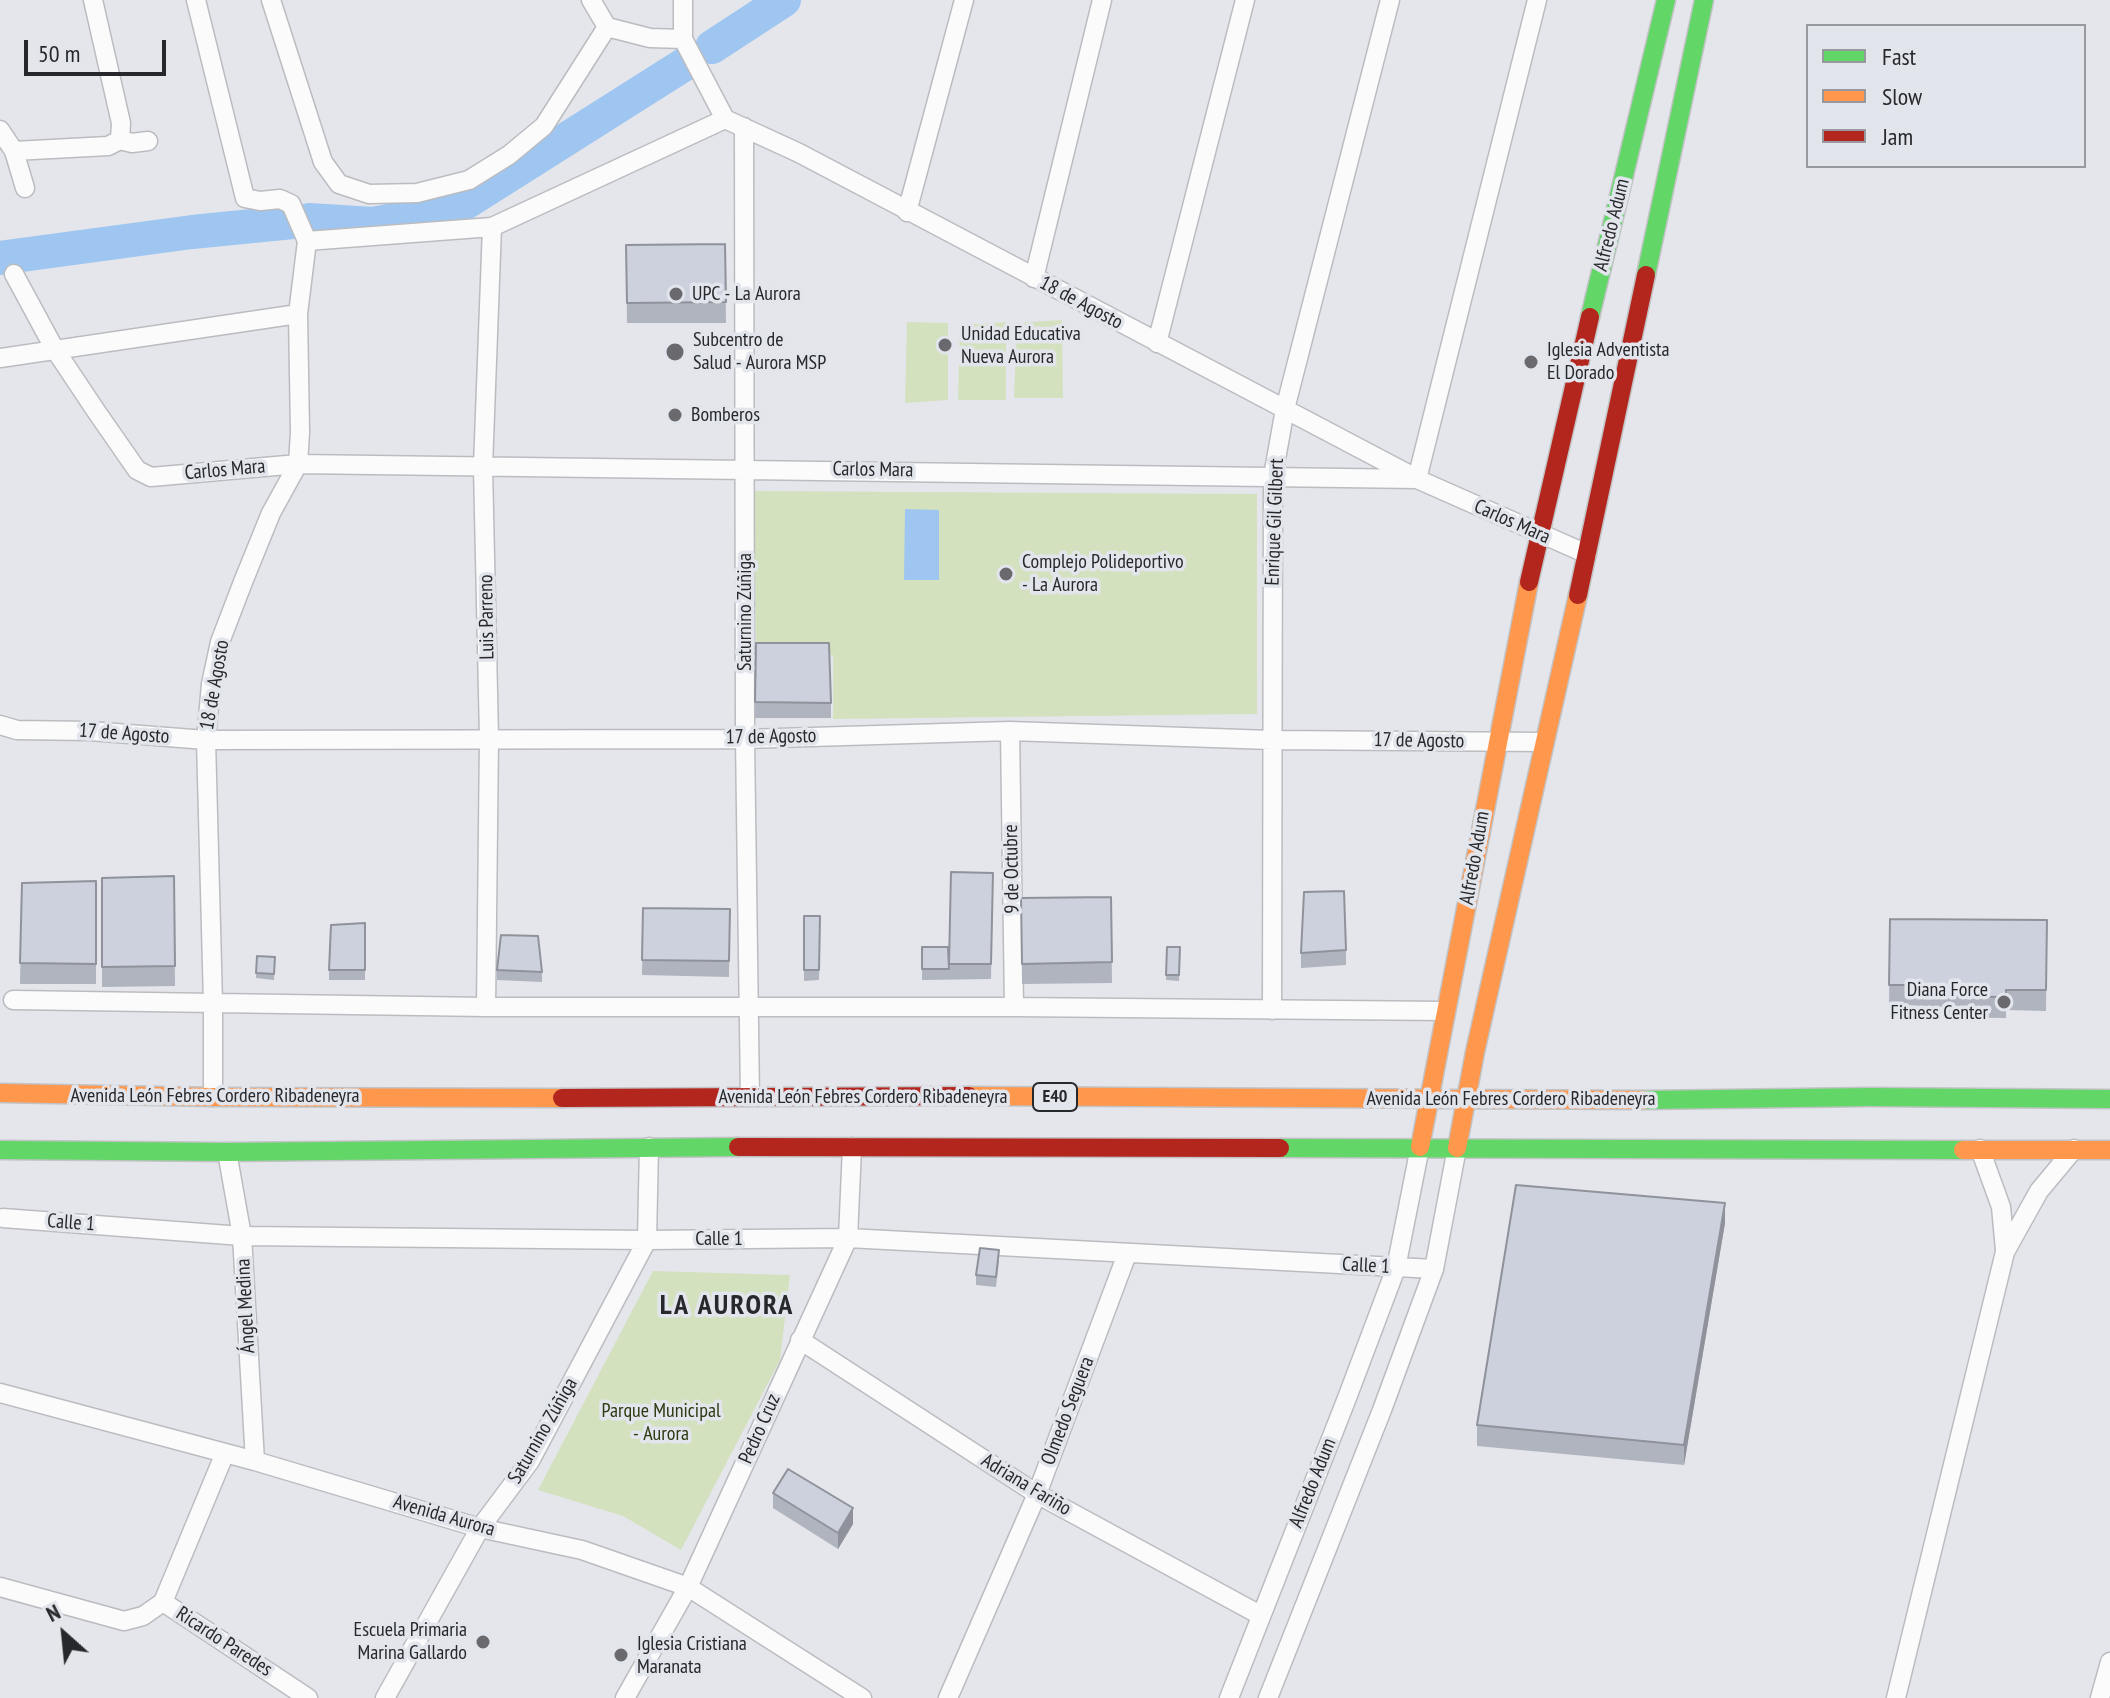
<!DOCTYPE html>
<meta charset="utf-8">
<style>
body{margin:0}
#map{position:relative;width:2110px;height:1698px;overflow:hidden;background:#e5e6eb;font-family:"PT Sans Narrow",sans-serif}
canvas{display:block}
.legend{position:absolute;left:1806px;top:24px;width:280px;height:144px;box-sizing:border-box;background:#e3e5ed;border:2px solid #98999f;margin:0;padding:10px 14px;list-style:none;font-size:24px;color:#27282b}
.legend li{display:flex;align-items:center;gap:16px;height:40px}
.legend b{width:40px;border:2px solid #98999f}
.north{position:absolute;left:24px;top:1594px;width:80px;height:80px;-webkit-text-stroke:6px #e3e5ed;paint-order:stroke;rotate:333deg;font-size:22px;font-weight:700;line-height:32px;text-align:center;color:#27282b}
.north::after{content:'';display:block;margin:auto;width:28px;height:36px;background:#27282b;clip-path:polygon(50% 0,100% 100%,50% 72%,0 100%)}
.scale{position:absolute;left:24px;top:40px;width:142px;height:36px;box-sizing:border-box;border:4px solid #27282b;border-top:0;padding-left:10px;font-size:24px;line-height:28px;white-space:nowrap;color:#27282b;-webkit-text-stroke:6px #e3e5ed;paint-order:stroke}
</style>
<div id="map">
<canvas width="2110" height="1698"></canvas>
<ul class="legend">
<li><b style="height:10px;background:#63d668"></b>Fast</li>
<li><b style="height:10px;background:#ff974d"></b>Slow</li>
<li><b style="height:10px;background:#b3261e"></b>Jam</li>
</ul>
<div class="north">N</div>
<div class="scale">50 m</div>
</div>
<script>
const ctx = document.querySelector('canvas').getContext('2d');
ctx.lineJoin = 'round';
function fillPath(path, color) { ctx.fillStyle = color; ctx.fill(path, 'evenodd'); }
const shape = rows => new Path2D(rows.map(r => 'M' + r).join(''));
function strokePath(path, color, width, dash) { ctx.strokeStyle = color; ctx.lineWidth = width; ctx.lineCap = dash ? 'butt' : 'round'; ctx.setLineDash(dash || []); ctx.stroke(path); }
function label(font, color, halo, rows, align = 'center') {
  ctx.font = font + ' "PT Sans Narrow",sans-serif'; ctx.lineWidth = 7; ctx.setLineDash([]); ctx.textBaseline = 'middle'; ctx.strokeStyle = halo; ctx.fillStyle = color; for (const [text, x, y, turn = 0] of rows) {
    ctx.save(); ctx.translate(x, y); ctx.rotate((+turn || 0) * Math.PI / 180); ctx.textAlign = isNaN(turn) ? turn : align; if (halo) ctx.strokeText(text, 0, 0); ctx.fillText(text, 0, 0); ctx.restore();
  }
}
fillPath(shape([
 [1062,320,1063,398,1014,398,1017,323],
 [907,322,948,323,948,400,905,403],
 [1006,322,1006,400,958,400,960,325],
 [754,491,1257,494,1257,714,833,719,833,655,756,654],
 [653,1271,790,1275,780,1360,681,1550,623,1516,538,1490]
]), '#d3e1be');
fillPath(shape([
 [905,509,939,510,939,580,904,580]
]), '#9ec6f1');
strokePath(shape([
 [712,47,784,0],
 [309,220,373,224,459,207,685,64],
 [0,258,192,232,293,222]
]), '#9ec6f1', 34);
const street = shape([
 [93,0,121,123,120,140],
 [196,0,245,198,260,201,280,199,291,204,307,241,298,314,300,432,298,464,271,513,243,582,220,642,211,684,206,740,213,1003,213,1097],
 [271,0,323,162,339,184,369,194,417,193,469,180,509,155,544,126,607,27],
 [591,0,607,27,650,38,683,39],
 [683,0,683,39,725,119],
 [744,127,745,739,750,1097],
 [0,130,14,151,25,188],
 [14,151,108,146,120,140,132,143,148,141],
 [907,212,964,0],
 [307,241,492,227,725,119,799,153,1412,476],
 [14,274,54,348,96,411,137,470,151,477,298,464,1417,479,1587,554],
 [1034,278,1102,0],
 [1157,343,1245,0],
 [0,358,298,314],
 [1417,479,1537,0],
 [0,725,17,730,90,731,206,740,745,739,1010,731,1271,740,1544,742],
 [1010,731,1014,1007],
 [13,1000,486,1007,1014,1007,1446,1011],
 [486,1007,489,738,483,467,492,227],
 [1272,1010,1273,476,1285,409,1390,0],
 [1980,1149,2001,1207,2005,1250],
 [227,1152,242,1236,255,1461],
 [3,1218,242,1236,647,1240,848,1238,1434,1269],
 [800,1340,1037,1494,1260,1615],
 [0,1393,255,1461,480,1528,582,1550,688,1587,862,1698],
 [0,1587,124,1621,143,1616,163,1602],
 [163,1602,308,1698],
 [163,1602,225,1453],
 [385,1698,480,1528,530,1461,647,1240,649,1147],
 [625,1698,688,1587,848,1238,852,1147],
 [948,1698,1037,1494,1127,1254],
 [1229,1698,1347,1398,1396,1268,1420,1147],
 [1268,1698,1382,1410,1434,1269,1457,1148],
 [1896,1698,2005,1252,2039,1191,2074,1149],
 [2100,1698,2110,1662]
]);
const fast = shape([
 [1646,275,1704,0],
 [1590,317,1666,0],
 [1643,1100,1870,1097,2110,1099],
 [1280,1148,1963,1150],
 [0,1150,227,1152,738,1147]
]);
const slow = shape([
 [0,1093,213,1097,562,1098],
 [969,1096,1643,1100],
 [1420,1147,1529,582],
 [1457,1148,1475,1052,1578,595],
 [1963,1150,2110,1150]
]);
const jam = shape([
 [1529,582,1590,317],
 [1578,595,1646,275],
 [562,1098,969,1096],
 [738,1147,1280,1148]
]);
strokePath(street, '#bbbcc0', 21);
strokePath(fast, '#c2c3c5', 21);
strokePath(slow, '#c2c3c5', 21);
strokePath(jam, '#c2c3c5', 21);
strokePath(street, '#fbfbfc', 18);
strokePath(fast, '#63d668', 18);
strokePath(slow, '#ff974d', 18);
strokePath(jam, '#b3261e', 18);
fillPath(shape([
 [725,244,726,323,627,323,626,245],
 [756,643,831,703,831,718,755,718],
 [951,872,993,873,991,979,922,980,922,947,949,968],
 [174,876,175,986,102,987,102,878],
 [96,881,96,984,20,984,22,883],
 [1111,897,1112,983,1022,984,1021,898],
 [643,908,730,909,729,977,642,975],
 [804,916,820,916,819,980,804,981],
 [1890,919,2047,920,2046,1011,2006,1010,2006,1018,1931,1017,1931,1006,1889,1005],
 [365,923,365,980,329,980,329,970],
 [1167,947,1180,947,1179,981,1166,980],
 [1346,950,1346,965,1301,968,1301,953],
 [257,956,275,957,274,980,256,978],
 [497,970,542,972,542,982,497,980],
 [1725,1223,1684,1465,1477,1446,1477,1425],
 [999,1260,996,1287,976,1285,976,1275],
 [773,1493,853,1524,838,1549,773,1508]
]), '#afb4be');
fillPath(shape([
 [1725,1203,1725,1223,1684,1465,1684,1445],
 [853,1508,853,1524,838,1549,838,1533]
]), '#8f929b');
const building = shape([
 [725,244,726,302,627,303,626,245,725,244],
 [756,643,829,643,831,703,755,702,756,643],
 [951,872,993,873,991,964,949,964,951,872],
 [174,876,175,966,102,967,102,878,174,876],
 [96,881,96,964,20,963,22,883,96,881],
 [1344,891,1346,950,1301,953,1304,892,1344,891],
 [1111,897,1112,962,1022,964,1021,898,1111,897],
 [643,908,730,909,729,961,642,960,643,908],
 [804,916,820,916,819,970,804,970,804,916],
 [1890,919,2047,920,2046,990,2006,990,2006,997,1931,996,1931,985,1889,985,1890,919],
 [365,923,365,970,329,970,331,925,365,923],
 [501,935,538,936,542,972,497,970,501,935],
 [922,947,948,947,949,969,922,969,922,947],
 [1167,947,1180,947,1179,975,1166,975,1167,947],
 [257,956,275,957,274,974,256,973,257,956],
 [1516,1185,1725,1203,1684,1445,1477,1425,1516,1185],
 [980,1248,999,1250,996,1277,976,1275,980,1248],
 [788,1469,853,1508,838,1533,773,1493,788,1469]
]);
fillPath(building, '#ccd1dd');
strokePath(building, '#8f929b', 2);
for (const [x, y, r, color] of [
 [676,294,8,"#6a6a6e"],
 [945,345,8,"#6a6a6e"],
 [675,352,10,"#6a6a6e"],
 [1531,362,8,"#6a6a6e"],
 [675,415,8,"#6a6a6e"],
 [1006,574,8,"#6a6a6e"],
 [2004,1002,8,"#6a6a6e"],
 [483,1642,8,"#6a6a6e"],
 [621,1655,8,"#6a6a6e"]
]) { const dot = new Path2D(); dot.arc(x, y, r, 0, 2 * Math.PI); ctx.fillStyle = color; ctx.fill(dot); strokePath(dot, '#e3e5ed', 3); }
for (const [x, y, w] of [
 [1055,1097,44]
]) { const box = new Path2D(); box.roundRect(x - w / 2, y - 14, w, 28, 6); ctx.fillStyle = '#e3e5ed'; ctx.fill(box); strokePath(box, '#27282b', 2); }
label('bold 18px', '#27282b', null, [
 ["E40",1055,1097]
]);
label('20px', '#27282b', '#e3e5ed', [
 ["Alfredo Adum",1612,225,-76],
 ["18 de Agosto",1081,303,28],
 ["Carlos Mara",225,470,-5],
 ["Carlos Mara",873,470,1],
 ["Enrique Gil Gilbert",1275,522,-88],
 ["Carlos Mara",1512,522,24],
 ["Saturnino Zúñiga",745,612,-90],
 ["Luis Parreno",487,617,-91],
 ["18 de Agosto",215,685,-80],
 ["17 de Agosto",124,734,4],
 ["17 de Agosto",771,737,-1],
 ["17 de Agosto",1419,741,1],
 ["Alfredo Adum",1475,858,-80],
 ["9 de Octubre",1012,869,-91],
 ["Avenida León Febres Cordero Ribadeneyra",215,1096],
 ["Avenida León Febres Cordero Ribadeneyra",863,1097],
 ["Avenida León Febres Cordero Ribadeneyra",1511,1099],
 ["Calle 1",71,1223,4],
 ["Calle 1",719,1239],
 ["Calle 1",1366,1266,3],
 ["Ángel Medina",246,1306,-93],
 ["Olmedo Seguera",1068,1411,-69],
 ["Pedro Cruz",760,1429,-66],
 ["Saturnino Zúñiga",543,1431,-60],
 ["Alfredo Adum",1313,1483,-68],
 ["Adriana Fariño",1026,1485,31],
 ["Avenida Aurora",444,1516,16],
 ["Ricardo Paredes",224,1642,33]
]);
label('20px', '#27282b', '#e3e5ed', [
 ["UPC - La Aurora",692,294],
 ["Unidad Educativa",961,334],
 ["Nueva Aurora",961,357],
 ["Subcentro de",693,340],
 ["Salud - Aurora MSP",693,363],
 ["Iglesia Adventista",1547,350],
 ["El Dorado",1547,373],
 ["Bomberos",691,415],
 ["Complejo Polideportivo",1022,562],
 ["- La Aurora",1022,585],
 ["Diana Force",1988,990,"right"],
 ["Fitness Center",1988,1013,"right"],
 ["Escuela Primaria",467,1630,"right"],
 ["Marina Gallardo",467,1653,"right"],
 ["Iglesia Cristiana",637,1644],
 ["Maranata",637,1667]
], 'left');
label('20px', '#2d3910', '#e3e5ed', [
 ["Parque Municipal",661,1411],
 ["- Aurora",661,1434]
]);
ctx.letterSpacing = '2px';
label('bold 28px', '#27282b', '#e3e5ed', [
 ["LA AURORA",727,1306]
]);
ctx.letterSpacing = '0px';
</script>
